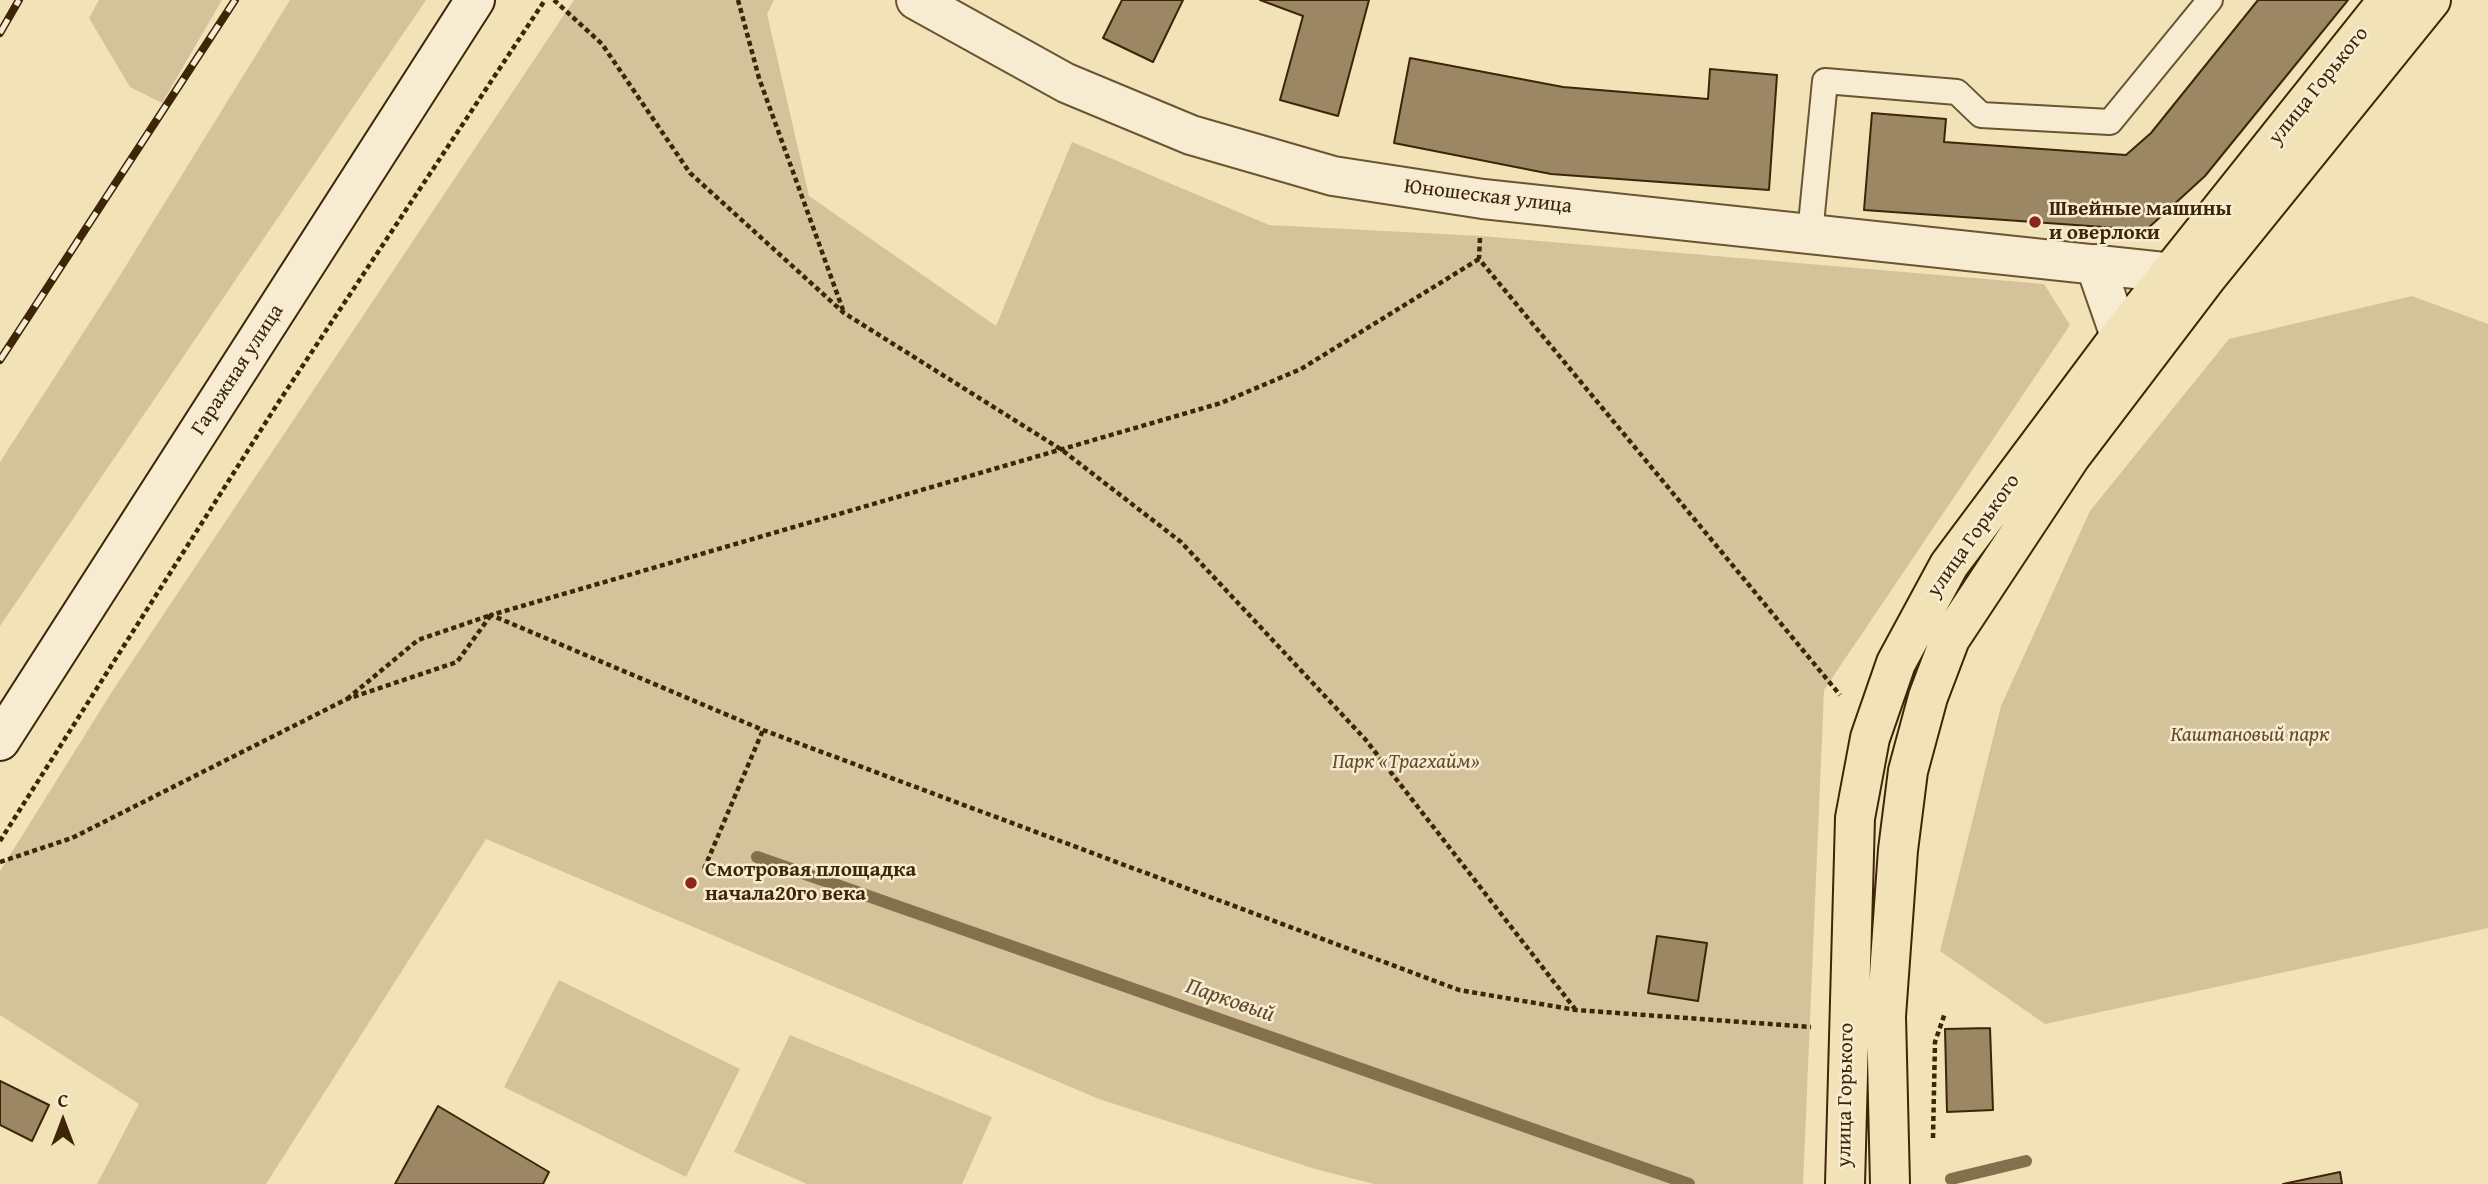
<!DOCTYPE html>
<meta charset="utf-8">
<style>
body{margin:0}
#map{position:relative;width:2488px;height:1184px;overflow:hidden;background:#f2e2b8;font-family:"Gentium Book Plus",serif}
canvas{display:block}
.north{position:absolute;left:28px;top:1086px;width:70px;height:70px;-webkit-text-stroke:5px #f7ecd1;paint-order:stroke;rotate:0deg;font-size:19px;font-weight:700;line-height:28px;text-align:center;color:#3d2506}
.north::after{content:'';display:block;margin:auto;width:24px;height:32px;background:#3d2506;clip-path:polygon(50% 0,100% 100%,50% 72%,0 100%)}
</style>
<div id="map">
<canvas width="2488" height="1184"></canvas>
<div class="north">С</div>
</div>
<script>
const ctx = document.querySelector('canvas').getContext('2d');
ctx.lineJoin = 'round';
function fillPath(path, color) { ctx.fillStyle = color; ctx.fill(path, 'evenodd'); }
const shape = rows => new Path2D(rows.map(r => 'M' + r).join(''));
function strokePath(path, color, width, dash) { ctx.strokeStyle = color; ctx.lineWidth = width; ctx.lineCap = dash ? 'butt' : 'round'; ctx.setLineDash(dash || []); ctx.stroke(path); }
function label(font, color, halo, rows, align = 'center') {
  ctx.font = font + ' "Gentium Book Plus",serif'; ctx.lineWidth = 5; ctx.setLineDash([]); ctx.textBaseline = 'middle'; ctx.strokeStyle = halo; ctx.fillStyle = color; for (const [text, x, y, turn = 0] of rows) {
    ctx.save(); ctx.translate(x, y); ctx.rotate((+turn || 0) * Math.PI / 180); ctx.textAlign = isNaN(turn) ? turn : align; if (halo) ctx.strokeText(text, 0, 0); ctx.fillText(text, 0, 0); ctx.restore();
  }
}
fillPath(shape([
 [99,0,222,0,162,103,130,87,89,18],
 [290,0,426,0,0,626,0,462,114,285],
 [574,0,774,0,767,14,809,196,996,326,1072,142,1269,225,1481,236,2044,284,2070,325,1824,690,1803,1184,1374,1184,1315,1169,1099,1099,486,839,266,1184,97,1184,139,1104,0,1015,0,871,113,690],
 [2412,296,2488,324,2488,928,2045,1024,1940,951,2001,706,2090,511,2229,339],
 [559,980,740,1069,686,1177,504,1087],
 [790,1035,992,1117,962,1184,807,1184,734,1152]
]), '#d3c29a');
strokePath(shape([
 [757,857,1689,1184],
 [1951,1179,2026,1161]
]), '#84704c', 12);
const building = shape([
 [1122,0,1183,0,1153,62,1103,38,1122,0],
 [1260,0,1369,0,1338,116,1280,100,1303,16,1260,0],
 [2258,0,2348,0,2205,176,2146,230,1864,210,1872,113,1946,119,1944,142,2126,155,2151,133,2258,0],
 [1410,58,1563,87,1708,99,1710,69,1777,75,1769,190,1551,174,1394,143,1410,58],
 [1657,936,1707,943,1698,1001,1648,993,1657,936],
 [1990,1028,1993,1110,1947,1112,1945,1029,1990,1028],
 [0,1081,49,1105,32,1141,0,1125,0,1081],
 [438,1106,549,1172,543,1184,395,1184,438,1106],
 [2340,1172,2342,1184,2283,1184,2340,1172]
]);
fillPath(building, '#9b8763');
strokePath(building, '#3d2506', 2);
const service = shape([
 [1810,234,1825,81,1957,92,1981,115,2110,122,2210,0]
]);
const minor = shape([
 [916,0,1066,83,1191,135,1333,176,1483,199,2201,276],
 [2095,264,2120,336]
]);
const secondary = shape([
 [0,741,475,0]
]);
const primary = shape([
 [1845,1184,1855,818,1870,738,1896,663,1949,565,2120,336,2388,0],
 [1890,1184,1886,1016,1898,850,1908,771,1928,697,1950,639,2071,456,2207,277,2431,0]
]);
strokePath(service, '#6a5432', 28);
strokePath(minor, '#6a5432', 42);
strokePath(secondary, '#3d2506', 42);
strokePath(primary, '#3d2506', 42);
strokePath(shape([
 [554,0,602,44,690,173,844,313,1062,450,1181,542,1365,739,1575,1009],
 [738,0,759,78,843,310],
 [1480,238,1479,259,1840,695],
 [1479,259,1301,369,1221,403,491,615,763,730,1459,990,1576,1010,1811,1027],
 [0,841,278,403,545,0],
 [0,862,72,838,347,699,457,662,491,615,418,640,347,699],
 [704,869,763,730],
 [1933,1138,1935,1042,1945,1013]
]), '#3d2506', 4.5, [5, 3.5]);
strokePath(service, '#f7ecd1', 24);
strokePath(minor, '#f7ecd1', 38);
strokePath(secondary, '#f7ecd1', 38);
strokePath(primary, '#f2e2b8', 38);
const rail = shape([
 [0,33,19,0],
 [0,360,235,0]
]);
strokePath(rail, '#3d2506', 8);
strokePath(rail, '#f7ecd1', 5, [16]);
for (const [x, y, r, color] of [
 [2035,222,7,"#8f2418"],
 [691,883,7,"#8f2418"]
]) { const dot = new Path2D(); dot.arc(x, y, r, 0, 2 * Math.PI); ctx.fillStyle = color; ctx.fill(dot); strokePath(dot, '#f7ecd1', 2.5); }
label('21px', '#3d2506', '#f7ecd1', [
 ["улица Горького",2319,86,-51],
 ["Юношеская улица",1488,197,7],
 ["Гаражная улица",238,370,-57],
 ["улица Горького",1974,536,-55],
 ["улица Горького",1846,1095,-89]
]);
label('bold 21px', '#3d2506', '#f7ecd1', [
 ["Швейные машины",2049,210],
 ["и оверлоки",2049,234],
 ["Смотровая площадка",705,871],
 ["начала20го века",705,895]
], 'left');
label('italic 21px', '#624c2b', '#f7ecd1', [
 ["Каштановый парк",2250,736],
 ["Парк «Трагхайм»",1406,763]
]);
label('italic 23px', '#614a29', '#f7ecd1', [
 ["Парковый",1230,1001,19]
]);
</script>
